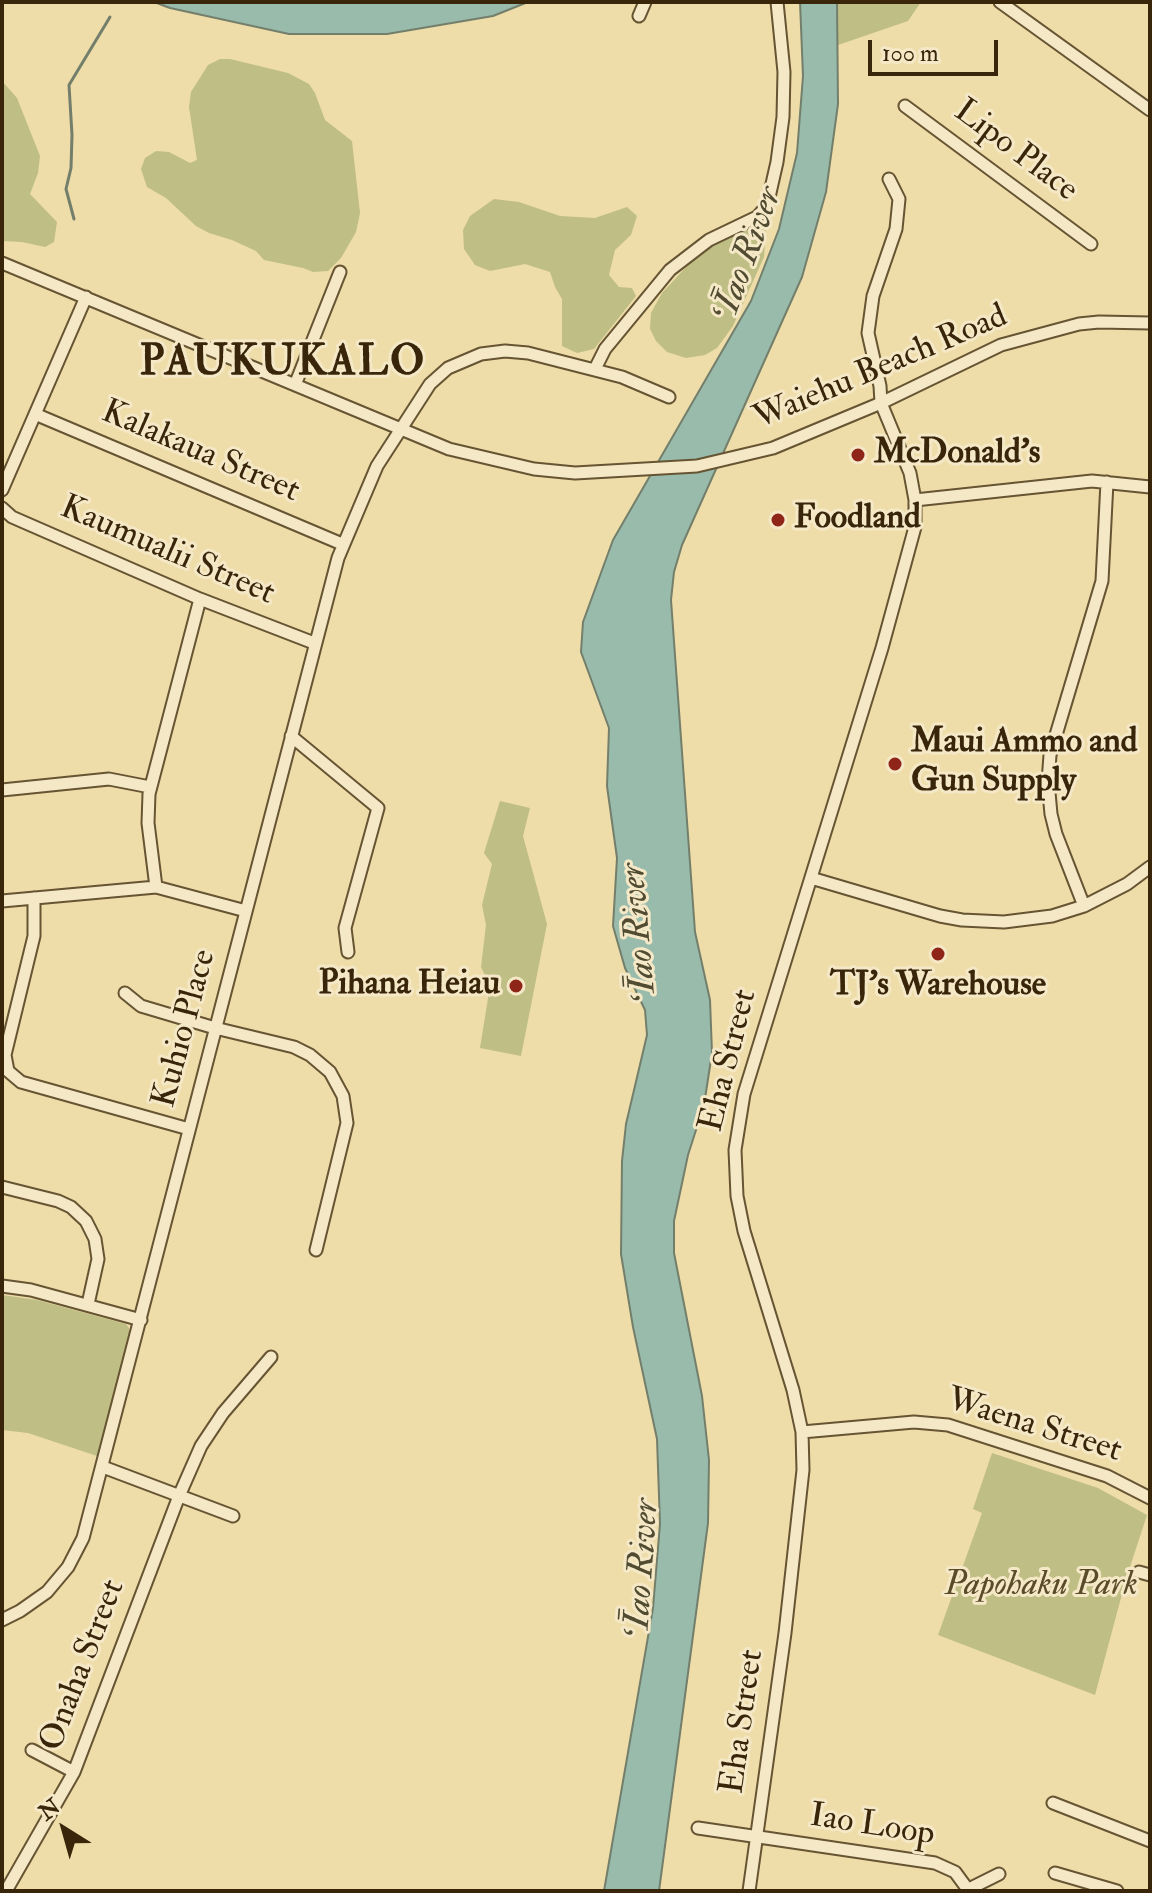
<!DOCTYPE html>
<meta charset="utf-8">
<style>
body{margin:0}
#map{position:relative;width:1152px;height:1893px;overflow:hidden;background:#eedca9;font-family:"IM FELL Double Pica",serif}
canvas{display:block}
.frame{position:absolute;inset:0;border:4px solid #39260a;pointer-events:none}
.north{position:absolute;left:24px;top:1789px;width:80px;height:80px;-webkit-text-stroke:6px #f4e8c7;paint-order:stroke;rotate:323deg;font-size:22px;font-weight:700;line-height:32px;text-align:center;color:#39260a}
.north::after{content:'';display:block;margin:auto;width:28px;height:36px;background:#39260a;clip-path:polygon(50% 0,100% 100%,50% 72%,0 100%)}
.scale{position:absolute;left:868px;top:40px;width:130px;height:36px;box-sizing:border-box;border:4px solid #39260a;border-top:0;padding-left:10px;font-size:24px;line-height:28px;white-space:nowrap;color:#39260a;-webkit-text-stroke:6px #f4e8c7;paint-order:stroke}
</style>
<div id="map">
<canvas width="1152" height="1893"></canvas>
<div class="frame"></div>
<div class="north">N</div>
<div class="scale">100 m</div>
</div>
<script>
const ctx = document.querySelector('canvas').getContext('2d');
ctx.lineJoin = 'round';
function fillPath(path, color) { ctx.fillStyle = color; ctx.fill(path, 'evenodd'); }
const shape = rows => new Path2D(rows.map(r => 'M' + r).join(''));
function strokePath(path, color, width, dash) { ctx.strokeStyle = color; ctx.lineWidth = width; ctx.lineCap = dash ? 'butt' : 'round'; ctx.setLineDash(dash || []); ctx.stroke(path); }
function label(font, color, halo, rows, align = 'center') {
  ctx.font = font + ' "IM FELL Double Pica",serif'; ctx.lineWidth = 6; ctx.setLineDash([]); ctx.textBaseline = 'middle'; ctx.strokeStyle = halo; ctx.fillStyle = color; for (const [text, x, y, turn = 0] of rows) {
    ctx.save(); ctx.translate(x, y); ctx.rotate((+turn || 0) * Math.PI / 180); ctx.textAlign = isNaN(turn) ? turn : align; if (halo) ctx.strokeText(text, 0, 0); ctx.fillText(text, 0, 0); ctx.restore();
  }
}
fillPath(shape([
 [837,2,921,2,908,21,838,45],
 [220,59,230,59,288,73,309,84,315,93,325,120,352,141,360,213,356,232,341,258,328,271,313,272,303,268,264,260,256,251,232,240,209,233,196,226,166,198,147,187,141,169,145,158,156,151,169,152,190,163,197,160,189,107,191,92,208,65],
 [2,81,17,98,40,156,38,173,30,194,57,222,54,242,45,247,22,242,2,241],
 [494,199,519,202,560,216,595,218,627,207,637,216,631,235,615,250,609,275,619,287,632,288,636,296,594,349,577,353,562,346,562,299,555,287,550,272,525,264,490,271,475,265,464,249,463,230,470,216],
 [756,224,766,228,764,257,733,326,717,348,705,355,686,358,667,352,656,341,650,329,651,313,662,293,699,253,719,236],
 [500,801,530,808,523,836,547,924,521,1056,480,1048,490,986,481,967,486,925,482,905,492,864,484,853],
 [2,1295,37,1300,126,1324,129,1328,130,1334,97,1456,28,1433,2,1430],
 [992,1453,1098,1488,1147,1515,1126,1579,1095,1695,938,1635,982,1513,973,1509]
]), '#bfbe84');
const water = shape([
 [154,2,528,2,493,16,387,34,289,34,170,8,154,2],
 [800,2,837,2,838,104,826,192,802,277,682,545,674,572,671,600,695,932,710,1000,712,1053,704,1105,688,1155,674,1221,674,1253,702,1396,709,1460,708,1523,659,1891,604,1891,653,1608,660,1524,657,1439,633,1327,621,1254,622,1161,626,1124,647,1035,645,1010,625,968,613,926,617,858,607,786,609,728,581,652,583,622,613,540,751,301,779,229,797,153,803,76,800,2]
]);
fillPath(water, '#99bbab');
strokePath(water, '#737f6b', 2);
strokePath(shape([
 [74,219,66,189,71,168,72,135,69,85,110,17]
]), '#737f6b', 3);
const minor = shape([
 [1000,2,1150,110],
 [639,16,645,2],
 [905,106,1091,244],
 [2,263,449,449,534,469,575,473,697,466,773,448,881,403,1001,345,1079,324,1099,322,1150,323],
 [595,369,605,349,670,270,709,240,757,217,767,206,777,162,783,117,784,72,777,2],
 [295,385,340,272],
 [35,414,342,544],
 [2,490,86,297],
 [915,500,1092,481,1150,487],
 [2,508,12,517,200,599,314,643],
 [291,736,378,808,345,928,348,952],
 [2,790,109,779,150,787],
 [811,878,940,916,962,920,1004,922,1052,916,1084,906,1127,884,1150,867],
 [156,887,148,823,149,794,200,599],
 [34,898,34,936,5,1055,8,1071,21,1082,189,1129],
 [2,901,156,887,246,911],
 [1084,906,1056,834,1051,814,1048,782,1050,755,1102,581,1107,482],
 [125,993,141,1006,215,1028,294,1047,310,1055,330,1072,343,1096,347,1123,316,1250],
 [2,1187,58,1201,71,1207,86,1221,95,1239,98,1259,88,1304],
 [2,1286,31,1290,141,1320],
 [802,1432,914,1422,948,1425,1107,1476,1150,1498],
 [103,1467,233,1516],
 [1139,1572,1150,1575],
 [2,1620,20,1611,47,1592,68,1567,83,1538,338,558,377,466,430,384,448,368,481,354,505,351,528,353,622,377,669,397],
 [32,1750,74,1772],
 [1053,1803,1150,1841],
 [698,1828,935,1863,955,1872,969,1891],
 [1055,1873,1117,1891],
 [969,1889,999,1874],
 [6,1891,74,1772,179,1496,201,1446,223,1413,271,1357],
 [749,1891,785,1633,803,1470,802,1432,793,1390,744,1231,737,1196,735,1150,744,1094,882,648,915,527,915,500,910,473,881,403,880,386,868,333,873,296,896,229,899,199,889,179]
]);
strokePath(minor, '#665432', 15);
strokePath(minor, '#f4e8c7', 11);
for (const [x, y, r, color] of [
 [858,455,8,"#8f2418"],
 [778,520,8,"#8f2418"],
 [895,764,8,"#8f2418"],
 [938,954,8,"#8f2418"],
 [516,986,8,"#8f2418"]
]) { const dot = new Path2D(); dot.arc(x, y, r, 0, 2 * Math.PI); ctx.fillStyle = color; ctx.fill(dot); strokePath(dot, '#f4e8c7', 3); }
label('34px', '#39260a', '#f4e8c7', [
 ["Lipo Place",1015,152,37],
 ["Waiehu Beach Road",881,369,-23],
 ["Kalakaua Street",200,453,23],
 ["Kaumualii Street",167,552,23],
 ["Kuhio Place",186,1029,-75],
 ["Eha Street",730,1061,-76],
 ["Waena Street",1034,1427,17],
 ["Onaha Street",84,1666,-69],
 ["Eha Street",744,1722,-82],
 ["Iao Loop",872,1827,9]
]);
label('bold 34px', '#39260a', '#f4e8c7', [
 ["McDonald's",874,455],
 ["Foodland",794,520],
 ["Maui Ammo and",911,744],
 ["Gun Supply",911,783],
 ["Pihana Heiau",500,986,"right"],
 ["TJ’s Warehouse",938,987,"center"]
], 'left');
label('italic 34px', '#5a4c28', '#f4e8c7', [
 ["Papohaku Park",1041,1587]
]);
label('italic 36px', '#514b32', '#f4e8c7', [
 ["ʻĪao River",749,256,-70],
 ["ʻĪao River",641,934,-95],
 ["ʻĪao River",644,1570,-86]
]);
ctx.letterSpacing = '2px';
label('bold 42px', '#39260a', '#f4e8c7', [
 ["PAUKUKALO",283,365]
]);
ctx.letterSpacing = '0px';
</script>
